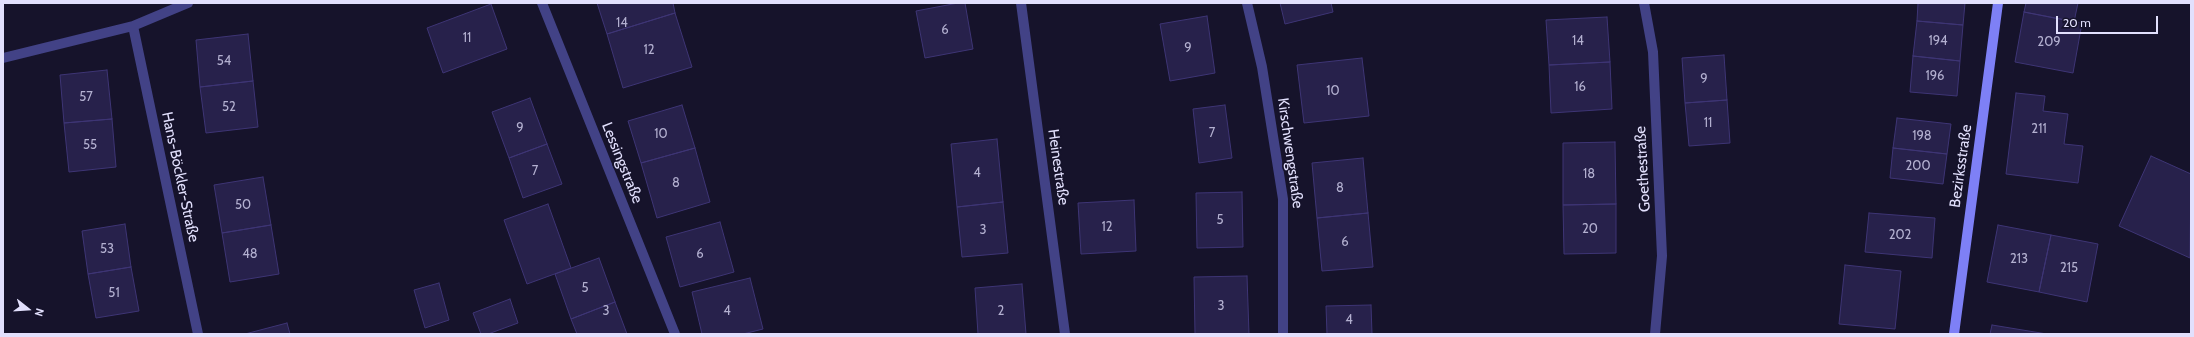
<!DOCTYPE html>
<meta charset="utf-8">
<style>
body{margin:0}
#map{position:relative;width:2194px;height:337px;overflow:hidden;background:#16132b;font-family:Cabin,sans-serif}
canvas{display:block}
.frame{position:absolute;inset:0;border:4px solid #e2e0fd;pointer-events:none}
.north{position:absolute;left:8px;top:289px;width:40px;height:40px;-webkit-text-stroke:3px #16132b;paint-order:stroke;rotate:107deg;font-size:11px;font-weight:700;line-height:16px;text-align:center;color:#e2e0fd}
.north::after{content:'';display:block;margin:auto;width:14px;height:18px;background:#e2e0fd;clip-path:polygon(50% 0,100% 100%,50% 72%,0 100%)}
.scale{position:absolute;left:2056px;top:16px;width:102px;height:18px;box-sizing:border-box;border:2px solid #e2e0fd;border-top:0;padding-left:5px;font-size:12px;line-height:14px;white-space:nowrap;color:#e2e0fd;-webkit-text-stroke:3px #16132b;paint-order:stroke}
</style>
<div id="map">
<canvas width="2194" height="337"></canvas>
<div class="frame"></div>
<div class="north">N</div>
<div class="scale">20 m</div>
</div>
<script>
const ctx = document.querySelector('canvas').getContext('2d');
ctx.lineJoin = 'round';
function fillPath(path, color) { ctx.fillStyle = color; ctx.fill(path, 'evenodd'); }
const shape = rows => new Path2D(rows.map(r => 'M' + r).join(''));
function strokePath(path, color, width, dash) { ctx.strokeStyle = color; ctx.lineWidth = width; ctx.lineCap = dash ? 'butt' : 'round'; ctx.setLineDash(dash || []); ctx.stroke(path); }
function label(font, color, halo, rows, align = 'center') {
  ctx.font = font + ' Cabin,sans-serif'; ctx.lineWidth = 3.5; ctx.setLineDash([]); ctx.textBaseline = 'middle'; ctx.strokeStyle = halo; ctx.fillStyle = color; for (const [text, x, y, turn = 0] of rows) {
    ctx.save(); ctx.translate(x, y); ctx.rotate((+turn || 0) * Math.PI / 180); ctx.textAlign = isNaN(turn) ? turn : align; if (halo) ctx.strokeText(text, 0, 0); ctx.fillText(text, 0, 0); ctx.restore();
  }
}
const building = shape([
 [597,3,673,3,675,13,607,34,597,3],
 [958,3,965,3,973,49,925,58,916,11,958,3],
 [1280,3,1331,3,1333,12,1285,24,1280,3],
 [1918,3,1965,3,1963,25,1917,21,1918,3],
 [2026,3,2078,3,2074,22,2024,12,2026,3],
 [491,4,507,49,443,73,427,28,491,4],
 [2024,12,2082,23,2073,73,2015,62,2024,12],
 [675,13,692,67,623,88,607,34,675,13],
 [1207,16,1215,73,1170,81,1160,24,1207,16],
 [1607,17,1610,62,1549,65,1546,20,1607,17],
 [1917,21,1963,25,1960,61,1913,56,1917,21],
 [248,34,253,81,200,87,196,40,248,34],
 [1724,55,1727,100,1685,103,1682,58,1724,55],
 [1913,56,1960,61,1957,96,1910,92,1913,56],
 [1362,58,1369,116,1304,123,1297,65,1362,58],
 [1610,62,1612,109,1551,113,1549,65,1610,62],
 [107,70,112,119,64,123,60,75,107,70],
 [253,81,258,127,206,133,200,87,253,81],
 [2016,93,2045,96,2043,111,2068,114,2064,144,2083,146,2078,183,2006,174,2016,93],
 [530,98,547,144,509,158,492,112,530,98],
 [1727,100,1730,143,1689,146,1685,103,1727,100],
 [682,105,695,148,641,163,628,121,682,105],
 [1225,105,1232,158,1199,163,1193,109,1225,105],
 [1897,118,1951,124,1947,154,1893,148,1897,118],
 [112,119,116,167,69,172,64,123,112,119],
 [997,139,1003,202,957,207,951,144,997,139],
 [1615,142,1616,204,1563,205,1563,143,1615,142],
 [547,144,562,184,523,198,509,158,547,144],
 [695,148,710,202,657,218,641,163,695,148],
 [1893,148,1947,154,1943,184,1890,178,1893,148],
 [2151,156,2191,174,2190,258,2119,226,2151,156],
 [1363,158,1368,213,1317,218,1312,163,1363,158],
 [263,177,271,225,222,233,214,185,263,177],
 [1242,192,1243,247,1197,248,1196,193,1242,192],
 [1134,200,1136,251,1081,254,1078,203,1134,200],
 [1003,202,1008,253,962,257,957,207,1003,202],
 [548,204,571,268,527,284,504,220,548,204],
 [1616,204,1616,253,1564,254,1563,205,1616,204],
 [1368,213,1373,267,1322,271,1317,218,1368,213],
 [1869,213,1935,218,1932,258,1865,252,1869,213],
 [720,222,734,272,680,287,666,237,720,222],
 [125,224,131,267,88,274,82,231,125,224],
 [271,225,279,274,230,282,222,233,271,225],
 [1998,225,2051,235,2039,292,1987,282,1998,225],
 [2051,235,2098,244,2087,302,2039,292,2051,235],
 [599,258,615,302,571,319,555,274,599,258],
 [1845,265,1901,271,1895,329,1839,324,1845,265],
 [131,267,139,311,96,318,88,274,131,267],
 [1247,276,1249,334,1195,334,1194,277,1247,276],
 [750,278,763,329,743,334,702,334,692,292,750,278],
 [439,283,449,320,425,328,414,290,439,283],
 [1022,284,1026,334,978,334,975,288,1022,284],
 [510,299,518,323,488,334,481,334,473,313,510,299],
 [615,302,627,334,577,334,571,319,615,302],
 [1371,305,1372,334,1327,334,1326,306,1371,305],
 [287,323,290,334,245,334,287,323],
 [1992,325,2047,334,1990,334,1992,325]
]);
fillPath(building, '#27214b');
strokePath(building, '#3e3575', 1);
strokePath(shape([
 [188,3,133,26,198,334],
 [542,3,675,334],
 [1021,3,1065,334],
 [1247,3,1262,67,1283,199,1283,334],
 [1644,3,1653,52,1662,256,1655,334],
 [3,58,133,26]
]), '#424286', 10);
strokePath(shape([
 [1954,334,1998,3]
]), '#7e80f6', 10);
label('13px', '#b3b0d0', null, [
 ["14",622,23],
 ["6",945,30],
 ["11",467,38],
 ["14",1578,41],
 ["194",1938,41],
 ["209",2049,42],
 ["9",1188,48],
 ["12",649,50],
 ["54",224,61],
 ["196",1935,76],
 ["9",1704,79],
 ["16",1580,87],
 ["10",1333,91],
 ["57",86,97],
 ["52",229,107],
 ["11",1708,123],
 ["9",520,128],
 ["211",2039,129],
 ["7",1212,133],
 ["10",661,134],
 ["198",1922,136],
 ["55",90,145],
 ["200",1918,166],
 ["7",535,171],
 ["4",977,173],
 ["18",1589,174],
 ["8",676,183],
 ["8",1340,188],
 ["50",243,205],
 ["5",1220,220],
 ["12",1107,227],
 ["20",1590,229],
 ["3",983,230],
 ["202",1900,235],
 ["6",1345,242],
 ["53",107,249],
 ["48",250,254],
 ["6",700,254],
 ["213",2019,259],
 ["215",2069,268],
 ["5",585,288],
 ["51",114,293],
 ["3",1221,306],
 ["3",606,311],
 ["4",727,311],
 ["2",1001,311],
 ["4",1349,320]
]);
label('15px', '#e2e0fd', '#16132b', [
 ["Kirschwengstraße",1290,153,82],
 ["Lessingstraße",622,163,68],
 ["Bezirksstraße",1961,166,-82],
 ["Heinestraße",1058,167,82],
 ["Goethestraße",1643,169,-93],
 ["Hans-Böckler-Straße",180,177,78]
]);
</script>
